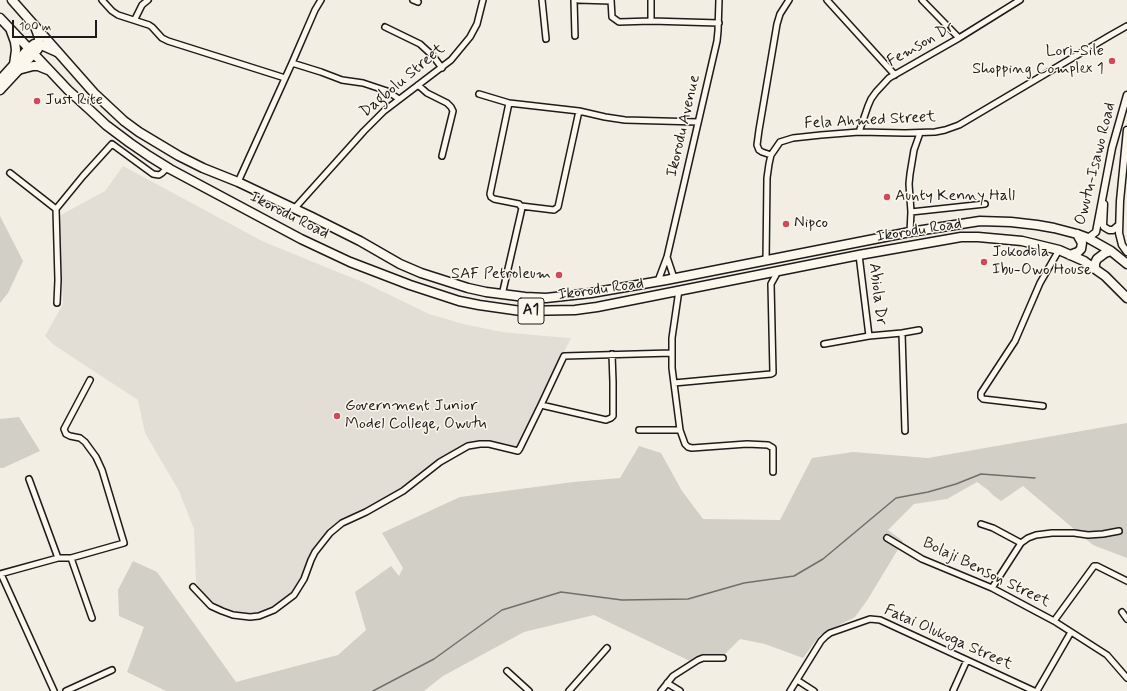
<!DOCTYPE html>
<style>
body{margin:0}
#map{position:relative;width:1127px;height:691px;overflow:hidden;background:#f2eee4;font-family:Mynerve,sans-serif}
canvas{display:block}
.scale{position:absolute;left:12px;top:20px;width:85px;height:18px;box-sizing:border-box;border:2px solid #1c1c1c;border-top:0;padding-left:5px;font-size:12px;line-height:14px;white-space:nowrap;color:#1c1c1c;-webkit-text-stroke:3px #fbf7ec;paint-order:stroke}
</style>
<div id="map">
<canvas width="1127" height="691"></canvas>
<div class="scale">100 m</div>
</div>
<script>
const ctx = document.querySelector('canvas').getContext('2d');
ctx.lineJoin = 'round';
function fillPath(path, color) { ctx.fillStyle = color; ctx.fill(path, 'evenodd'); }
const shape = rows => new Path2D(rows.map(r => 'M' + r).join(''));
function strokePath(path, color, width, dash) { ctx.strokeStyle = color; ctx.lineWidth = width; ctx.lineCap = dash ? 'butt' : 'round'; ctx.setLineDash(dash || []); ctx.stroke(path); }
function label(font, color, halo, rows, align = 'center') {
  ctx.font = font + ' Mynerve,sans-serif'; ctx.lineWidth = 3; ctx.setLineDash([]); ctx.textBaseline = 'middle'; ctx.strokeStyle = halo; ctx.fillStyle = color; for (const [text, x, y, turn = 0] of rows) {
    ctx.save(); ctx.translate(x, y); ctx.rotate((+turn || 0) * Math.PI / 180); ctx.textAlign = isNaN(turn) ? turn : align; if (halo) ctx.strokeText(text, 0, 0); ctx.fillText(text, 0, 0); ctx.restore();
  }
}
fillPath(shape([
 [123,166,262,241,345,275,363,282,429,314,463,324,502,332,545,336,571,338,516,449,495,443,479,441,462,446,407,485,375,504,349,517,330,529,318,545,308,560,301,581,291,594,279,604,267,611,254,614,241,614,228,611,214,604,203,593,196,583,194,529,179,491,145,433,138,400,54,345,45,336,63,304,59,216,105,191]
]), '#e2ded5');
fillPath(shape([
 [0,216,23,261,8,293,0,303],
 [19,417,40,451,3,468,0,468,0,419],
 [1127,423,1127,558,1093,545,1023,486,1001,501,994,496,988,490,977,482,947,499,914,504,888,530,903,541,868,599,855,617,820,635,803,658,765,644,740,639,723,656,692,662,594,615,524,632,443,676,424,691,166,691,127,672,144,627,119,616,118,590,133,561,157,572,236,682,338,655,366,630,355,592,391,566,399,576,403,568,382,533,460,497,573,482,620,478,639,446,661,453,682,491,703,519,780,520,812,458,853,452,928,458]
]), '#d2cfc6');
strokePath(shape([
 [373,691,434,659,502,610,561,592,622,600,688,599,744,583,794,576,823,559,896,498,928,492,956,484,981,474,1035,478]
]), '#716f6b', 1.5);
const minor = shape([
 [102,0,112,11,118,15,149,25,152,27,162,38,168,41,285,78],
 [413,0,418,2],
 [542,0,546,39],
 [574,0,575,36],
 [578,0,611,1],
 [611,0,612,17,619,22,651,21,719,23],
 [651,0,651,21],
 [827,0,895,75],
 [922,0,959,38],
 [135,19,142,5,148,0],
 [385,27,420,44,433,56,442,68],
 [292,63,321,72,342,80,363,83,387,91,399,99],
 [418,85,427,93,447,103,451,107,453,111,442,156],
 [479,94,509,103,579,111,605,117,625,120,698,122],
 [859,132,868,106,871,99,876,92,889,78,959,38,1020,0],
 [771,155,762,152,759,150,757,145,759,130,777,24,780,14,789,0],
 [10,173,56,209,83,176,112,144,153,174,159,175,162,173,168,167],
 [238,182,292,63,315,10,321,0],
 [521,206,554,210,558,207,579,111],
 [56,209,58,280,57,303],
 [294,209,364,131,384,111,451,60,470,37,477,24,483,0],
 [911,212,985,204],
 [910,232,911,212,909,184,910,174,914,150,920,133],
 [859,255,869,336],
 [667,257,674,278],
 [766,261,767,178,769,164,771,155,780,142,793,138,821,135,859,132,905,133,935,132,945,130,959,125,1111,35,1127,26],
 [658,281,667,257,717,41,718,31,719,0],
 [679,290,672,338,672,368,680,430,685,444,688,447,692,448,747,444,768,445,773,448,773,472],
 [502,295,522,208,519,204,494,199,491,197,490,194,509,103],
 [902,333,905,431],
 [824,344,869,336,902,333,919,330],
 [674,383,771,374,773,373,771,284,776,275,777,271],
 [541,405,606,420,611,418,613,416,613,382,612,354],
 [1043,406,983,399,981,397,981,393,1015,341,1040,283,1059,250],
 [639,430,680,430],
 [29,479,58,558],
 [981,524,993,528,1021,543,1028,538,1036,535,1052,533,1074,533,1088,535,1103,534,1119,531],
 [887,538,922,559,992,588,1054,621,1107,655,1127,678],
 [71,558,92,618],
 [0,574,58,558,71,558,124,543,102,470,96,457,85,442,80,438,70,436,66,434,64,429,90,380],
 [1,574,54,691],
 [193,587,211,606,222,611,233,615,250,617,259,616,274,610,294,595,304,579,311,560,315,552,330,533,342,523,366,512,403,491,440,462,468,446,480,444,489,444,518,451,520,448,541,405,564,356,672,353],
 [992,588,1021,543],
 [1122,612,1127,619],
 [1054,621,1094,566,1097,566,1127,581],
 [507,671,529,691],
 [797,680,814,691],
 [667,683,680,691],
 [66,691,112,670],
 [569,691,607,648],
 [661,691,673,676,698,660,703,658,723,658],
 [790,691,821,641,826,636,830,633,870,619,880,620,1034,691],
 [953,691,967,660],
 [1037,691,1071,632]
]);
const tertiary = shape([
 [1127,130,1120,201,1119,233,1122,245,1127,252],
 [1104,204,1103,225,1104,227,1109,230,1113,230,1119,225],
 [1088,238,1096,232,1112,148,1127,95]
]);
const primary = shape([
 [0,80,29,48,34,44,39,44,57,52],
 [0,90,38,49,39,38,37,32,35,27]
]);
const trunk = shape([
 [12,0,94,93,124,121,139,132,179,156,203,168,238,182,312,217,360,241,400,264,421,273,468,288,486,292,525,297,546,298,591,293,666,280,910,232,980,221,1011,222,1037,225,1054,228,1077,234,1088,238,1111,251,1127,264],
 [0,18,68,90,90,110,106,125,130,143,149,156,170,169,301,239,350,262,410,285,459,301,479,305,521,311,575,310,597,307,859,255,961,237,978,237,1022,241,1059,250,1084,261,1095,269,1105,276,1127,298],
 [11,31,15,42,16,50,14,65],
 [18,70,33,66,38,66,48,70],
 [1070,255,1078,252,1081,249,1082,243,1077,234],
 [1095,269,1095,263,1097,259,1105,253,1111,251]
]);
strokePath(minor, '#1c1c1c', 8);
strokePath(tertiary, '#1c1c1c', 9);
strokePath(primary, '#1c1c1c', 11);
strokePath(trunk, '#1c1c1c', 11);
strokePath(minor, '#fbf7ec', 5);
strokePath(tertiary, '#fbf7ec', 6);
strokePath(primary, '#fbf7ec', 8);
strokePath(trunk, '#fbf7ec', 8);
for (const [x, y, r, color] of [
 [1112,61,4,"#d1495b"],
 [37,101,4,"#d1495b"],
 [887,197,4,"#d1495b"],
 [786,224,4,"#d1495b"],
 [984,262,4,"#d1495b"],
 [559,275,4,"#d1495b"],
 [337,416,4,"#d1495b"]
]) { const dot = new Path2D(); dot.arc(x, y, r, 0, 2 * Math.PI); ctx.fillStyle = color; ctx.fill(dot); strokePath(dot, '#fbf7ec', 1.5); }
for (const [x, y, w] of [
 [531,311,26]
]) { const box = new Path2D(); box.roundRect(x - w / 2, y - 13, w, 26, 3); ctx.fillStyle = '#fbf7ec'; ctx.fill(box); strokePath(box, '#1c1c1c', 1); }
label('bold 15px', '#1c1c1c', null, [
 ["A1",531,311]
]);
label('16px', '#1c1c1c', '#fbf7ec', [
 ["Femson Dr",921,45,-30],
 ["Dagbolu Street",403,81,-40],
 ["Fela Ahmed Street",870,121,-3],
 ["Ikorodu Avenue",684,126,-77],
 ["Owutu-Isawo Road",1096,164,-76],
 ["Ikorodu Road",289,216,27],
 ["Ikorodu Road",919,231,-9],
 ["Ikorodu Road",601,290,-8],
 ["Abiola Dr",877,294,83],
 ["Bolaji Benson Street",986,573,26],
 ["Fatai Olukoga Street",948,638,24]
]);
label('16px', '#1c1c1c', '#fbf7ec', [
 ["Lori-Sile",1104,52,"right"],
 ["Shopping Complex 1",1104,70,"right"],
 ["Just Rite",45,101],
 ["Aunty Kenny Hall",895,197],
 ["Nipco",794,224],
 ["Jokodola",992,253],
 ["Ibu-Owo House",992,271],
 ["SAF Petroleum",551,275,"right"],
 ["Government Junior",345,407],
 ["Model College, Owutu",345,425]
], 'left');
</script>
